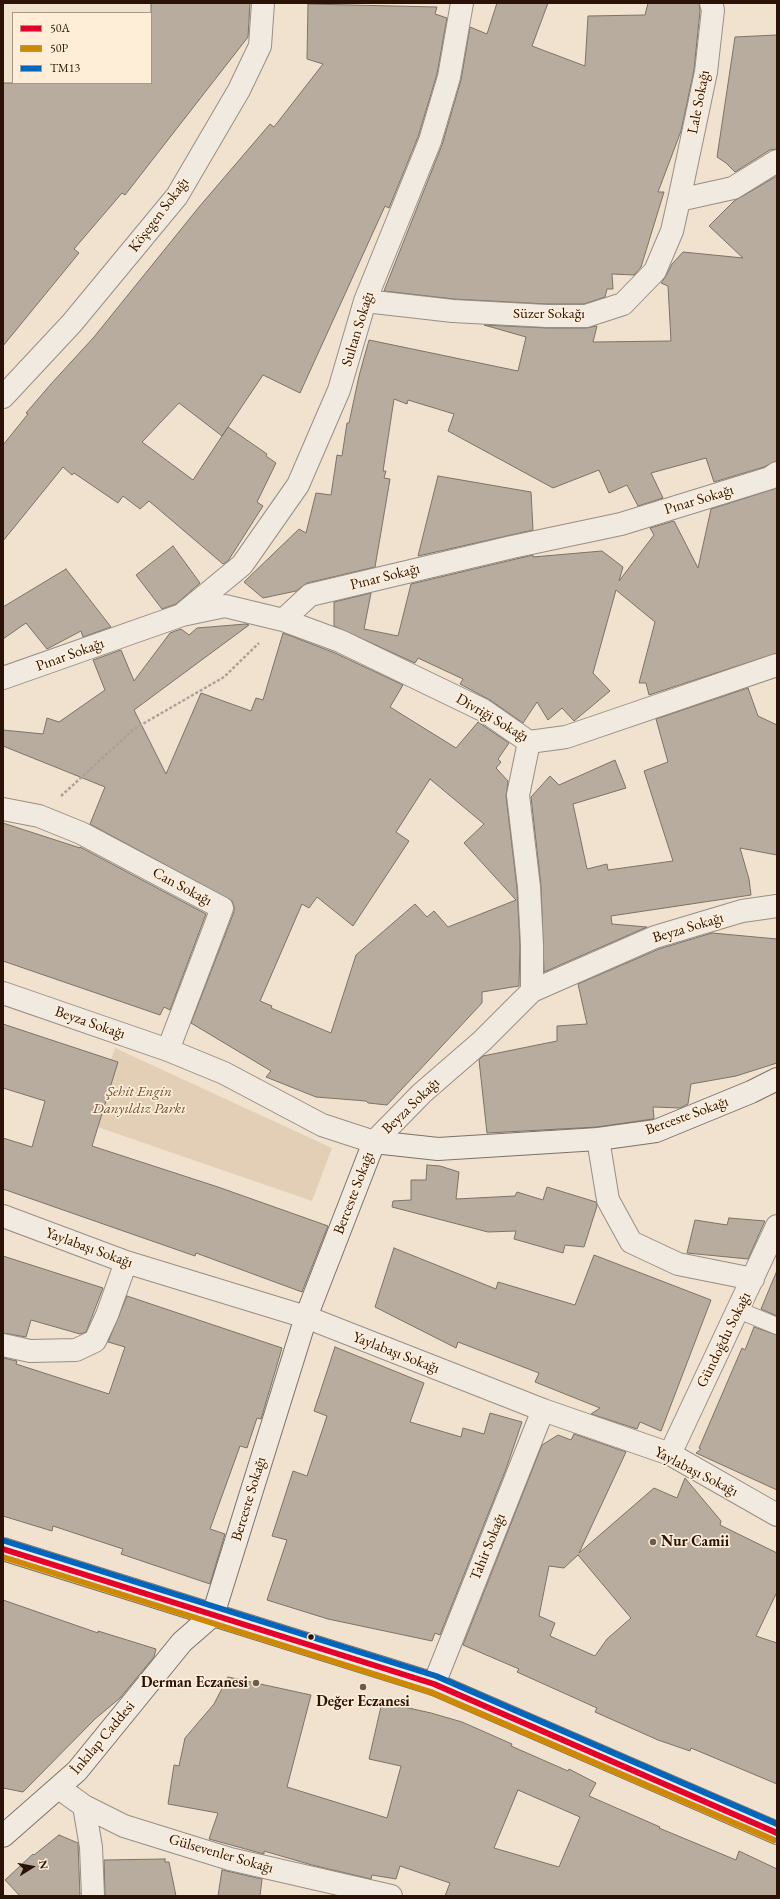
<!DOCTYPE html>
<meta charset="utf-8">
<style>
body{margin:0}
#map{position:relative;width:780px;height:1899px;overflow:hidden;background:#f0e2ce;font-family:"EB Garamond",serif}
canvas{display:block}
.frame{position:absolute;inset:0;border:4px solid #2a1306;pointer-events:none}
.legend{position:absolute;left:12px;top:12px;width:140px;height:72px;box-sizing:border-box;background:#feedd7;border:1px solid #a99683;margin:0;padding:5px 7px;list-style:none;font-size:12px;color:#2a1306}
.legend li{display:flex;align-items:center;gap:8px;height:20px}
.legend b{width:20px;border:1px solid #a99683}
.north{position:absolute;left:12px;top:1847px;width:40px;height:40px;-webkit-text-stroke:3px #feedd7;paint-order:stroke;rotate:79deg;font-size:11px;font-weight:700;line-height:16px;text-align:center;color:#2a1306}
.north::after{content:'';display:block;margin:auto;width:14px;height:18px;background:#2a1306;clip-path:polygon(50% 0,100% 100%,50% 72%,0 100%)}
</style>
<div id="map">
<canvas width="780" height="1899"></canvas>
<div class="frame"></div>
<ul class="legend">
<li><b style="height:5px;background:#e4002b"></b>50A</li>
<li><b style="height:5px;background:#ce8901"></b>50P</li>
<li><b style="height:5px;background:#0065bd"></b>TM13</li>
</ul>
<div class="north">N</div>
</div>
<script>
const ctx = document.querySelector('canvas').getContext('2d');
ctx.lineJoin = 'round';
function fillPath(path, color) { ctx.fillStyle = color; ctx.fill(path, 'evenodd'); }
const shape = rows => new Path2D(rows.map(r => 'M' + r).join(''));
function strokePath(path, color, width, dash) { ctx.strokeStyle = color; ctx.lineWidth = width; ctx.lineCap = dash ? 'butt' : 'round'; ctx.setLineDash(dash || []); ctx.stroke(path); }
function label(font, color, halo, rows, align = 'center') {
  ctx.font = font + ' "EB Garamond",serif'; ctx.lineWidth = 3.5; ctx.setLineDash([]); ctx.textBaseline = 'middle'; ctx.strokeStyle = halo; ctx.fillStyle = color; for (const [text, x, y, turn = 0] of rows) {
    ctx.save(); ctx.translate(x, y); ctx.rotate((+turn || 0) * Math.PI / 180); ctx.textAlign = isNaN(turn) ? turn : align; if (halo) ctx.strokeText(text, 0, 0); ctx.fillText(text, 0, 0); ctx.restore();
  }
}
fillPath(shape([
 [115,1048,332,1148,312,1201,89,1124]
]), '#e3cfb5');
const building = shape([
 [151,3,250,3,248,37,125,195,122,193,74,249,79,253,3,346,3,83,151,83,151,3],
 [497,3,548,3,532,46,585,66,588,16,645,15,648,3,699,3,700,11,694,70,681,131,658,192,664,192,641,267,634,275,612,274,613,289,607,289,605,297,584,304,547,304,454,299,384,291,442,145,461,80,470,27,487,34,497,3],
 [308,4,437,7,435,14,447,18,437,74,418,137,389,208,385,206,300,393,263,375,222,436,179,403,142,442,193,480,228,427,267,454,266,456,276,463,257,502,263,506,228,561,223,564,149,501,140,509,123,496,118,503,74,473,72,475,63,467,3,541,3,445,28,414,26,413,51,384,94,337,199,207,270,124,274,127,323,64,307,59,308,4],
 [777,35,777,149,770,150,735,172,726,163,717,157,735,37,777,35],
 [777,176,777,461,764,467,714,482,706,458,651,473,663,498,638,506,627,485,609,493,599,470,553,488,448,431,454,414,408,400,407,404,394,399,383,471,386,471,384,478,390,479,375,567,307,583,296,591,263,598,244,582,299,529,306,533,316,493,331,495,337,455,342,456,347,423,349,423,359,376,369,340,518,371,526,337,484,325,547,328,586,328,597,326,593,342,671,341,668,286,661,283,666,276,672,264,683,252,743,258,709,226,734,201,777,176],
 [438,476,531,492,533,530,418,556,438,476],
 [777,488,777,653,649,695,646,683,639,683,655,622,616,590,593,673,610,691,574,721,562,708,548,720,537,702,523,723,490,700,460,684,463,679,418,658,415,663,334,626,334,602,371,593,364,629,398,636,411,584,533,555,533,557,602,551,623,567,619,581,654,535,650,528,674,521,698,568,711,509,777,488],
 [173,546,200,583,176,604,162,609,136,575,173,546],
 [66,569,111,627,83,637,81,631,47,649,26,623,3,639,3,607,66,569],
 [246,624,249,625,134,710,166,774,201,693,251,711,256,698,263,700,283,633,335,653,403,685,390,707,456,748,478,722,509,743,498,759,501,762,496,768,508,781,506,796,517,888,520,945,519,986,482,992,482,1003,387,1105,368,1103,366,1101,316,1097,266,1077,271,1071,191,1023,234,912,234,906,232,901,90,824,105,787,3,746,3,730,43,734,47,718,59,722,105,690,93,660,121,650,134,681,170,633,181,629,189,635,197,628,246,624],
 [430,779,484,824,464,843,516,900,448,927,434,911,427,917,415,904,356,955,331,1033,271,1008,272,1006,260,1001,302,904,309,908,317,897,353,926,409,841,396,832,430,779],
 [748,688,758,716,777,725,777,855,740,848,749,879,751,895,611,916,612,924,647,927,544,972,541,886,531,797,550,776,559,785,615,760,626,788,573,804,587,869,607,864,608,870,673,861,644,771,668,762,656,719,748,688],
 [3,823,80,848,80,847,206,914,170,1010,164,1007,160,1015,3,961,3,823],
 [712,933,777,939,777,1063,736,1076,691,1084,688,1104,680,1108,653,1107,654,1118,653,1119,597,1127,487,1133,479,1060,483,1056,557,1041,557,1026,587,1024,578,984,659,949,712,933],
 [3,1024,118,1062,92,1146,218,1187,328,1226,302,1292,196,1253,195,1256,3,1189,3,1138,32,1147,45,1101,3,1088,3,1024],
 [427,1165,440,1166,459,1172,456,1199,515,1196,517,1192,543,1200,547,1187,596,1202,597,1206,584,1247,565,1245,563,1253,514,1239,516,1231,488,1232,392,1207,393,1201,411,1200,411,1180,426,1180,427,1165],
 [729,1218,765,1221,748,1259,687,1253,695,1220,727,1225,729,1218],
 [394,1248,496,1289,498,1282,575,1305,594,1255,711,1300,661,1431,640,1422,637,1429,591,1414,600,1408,535,1382,539,1373,458,1342,456,1348,375,1307,394,1248],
 [3,1256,103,1288,86,1332,80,1334,31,1320,26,1337,3,1333,3,1256],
 [776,1273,777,1273,777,1316,761,1309,776,1273],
 [127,1296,282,1348,261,1419,257,1418,247,1448,240,1446,210,1529,225,1534,210,1584,121,1554,123,1549,53,1526,52,1531,3,1516,3,1358,17,1361,16,1364,109,1394,125,1347,108,1342,127,1296],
 [754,1327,777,1335,777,1490,696,1453,701,1449,699,1448,742,1348,745,1350,754,1327],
 [335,1347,424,1383,410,1422,461,1437,463,1428,484,1434,490,1413,522,1422,506,1469,440,1635,435,1633,432,1641,328,1619,267,1600,287,1540,272,1536,293,1471,307,1476,327,1416,314,1411,335,1347],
 [574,1434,626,1452,579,1553,654,1488,677,1498,685,1478,721,1521,720,1525,777,1553,777,1592,756,1636,777,1643,777,1784,691,1748,690,1751,658,1740,595,1712,597,1708,517,1672,519,1669,463,1645,542,1445,558,1435,571,1440,574,1434],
 [578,1555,631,1618,607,1639,595,1656,550,1636,555,1623,539,1616,549,1566,564,1568,578,1555],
 [3,1600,98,1633,98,1631,156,1649,154,1657,120,1698,95,1719,23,1792,3,1788,3,1600],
 [228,1677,311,1695,287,1787,387,1818,401,1766,369,1759,382,1702,431,1713,462,1722,512,1744,511,1746,568,1771,569,1769,596,1783,589,1796,660,1827,659,1828,736,1860,739,1851,777,1869,777,1896,445,1896,450,1883,400,1866,396,1879,372,1875,371,1879,312,1865,264,1851,264,1854,209,1839,218,1813,168,1804,174,1765,179,1766,185,1738,214,1704,228,1677],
 [518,1790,580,1817,559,1867,494,1848,518,1790],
 [59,1835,78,1843,80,1896,20,1896,5,1880,33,1854,34,1855,59,1835],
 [165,1859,165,1862,169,1862,176,1896,105,1896,104,1860,165,1859],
 [222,1870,262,1879,260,1896,218,1896,222,1870]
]);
fillPath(building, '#b7ac9e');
strokePath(building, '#7c7267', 1);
const lane = shape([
 [738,1310,777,1326]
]);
const street = shape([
 [679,200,706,72,713,10,711,3],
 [365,301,453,311,547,316,586,316,623,304,655,271,672,231,679,200,733,188,777,161],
 [3,397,72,323,177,196,239,90,260,46,263,3],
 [185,612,242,565,298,485,339,390,365,301,430,141,449,77,462,3],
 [283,620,340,641,483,710,529,742,566,737,777,665],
 [3,678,182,615,225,606,283,620,310,595,512,547,621,524,770,478,777,473],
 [529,742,518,795,529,887,532,945,532,991],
 [3,809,39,816,81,833,222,908,168,1050],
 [3,993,168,1050,224,1073,322,1125,374,1142,422,1093,482,1041,532,991,655,937,742,911,777,906],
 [598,1139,608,1200,631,1242,678,1264,753,1279],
 [3,1216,126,1262,306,1317,543,1410,670,1454,777,1515],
 [3,1345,30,1351,76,1350,95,1341,107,1315,126,1262],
 [670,1454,777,1226],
 [434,1684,543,1410],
 [59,1788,84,1806,124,1826,230,1859,391,1896],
 [84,1806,91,1847,93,1896]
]);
const secondary = shape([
 [3,1549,434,1684,777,1833],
 [3,1836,77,1771,182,1642,213,1615,306,1317,374,1142,438,1149,598,1139,656,1131,751,1092,777,1079]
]);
strokePath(lane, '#998e82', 18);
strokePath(street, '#998e82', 24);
strokePath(secondary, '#7c7267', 24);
strokePath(shape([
 [61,796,134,729,224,677,259,643]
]), '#a9a198', 2.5, [3, 2]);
strokePath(lane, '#f1eae1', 16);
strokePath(street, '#f1eae1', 22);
strokePath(secondary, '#f1eae1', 22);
strokePath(shape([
 [3,1549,434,1684,777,1833]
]), '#e4002b', 6);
strokePath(shape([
 [3,1557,431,1692,774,1840]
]), '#ce8901', 6);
strokePath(shape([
 [5,1541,436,1676,777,1824]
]), '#0065bd', 6);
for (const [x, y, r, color] of [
 [653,1542,4,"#6f5b4c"],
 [311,1637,3.5,"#2a1306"],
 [256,1683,4,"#6f5b4c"],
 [363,1687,4,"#6f5b4c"]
]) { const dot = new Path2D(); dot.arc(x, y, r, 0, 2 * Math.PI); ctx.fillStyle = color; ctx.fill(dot); strokePath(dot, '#feedd7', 1.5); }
label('15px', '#2a1306', '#feedd7', [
 ["Lale Sokağı",699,102,-79],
 ["Köşegen Sokağı",159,215,-53],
 ["Süzer Sokağı",549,314],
 ["Sultan Sokağı",358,329,-73],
 ["Pınar Sokağı",699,500,-17],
 ["Pınar Sokağı",385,577,-14],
 ["Pınar Sokağı",70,655,-20],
 ["Divriği Sokağı",492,718,30],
 ["Can Sokağı",182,887,28],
 ["Beyza Sokağı",688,928,-17],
 ["Beyza Sokağı",90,1023,19],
 ["Beyza Sokağı",411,1106,-44],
 ["Berceste Sokağı",687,1116,-20],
 ["Berceste Sokağı",354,1193,-69],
 ["Yaylabaşı Sokağı",89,1248,20],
 ["Gündoğdu Sokağı",724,1340,-64],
 ["Yaylabaşı Sokağı",396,1353,21],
 ["Yaylabaşı Sokağı",696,1472,27],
 ["Berceste Sokağı",249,1499,-73],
 ["Tahir Sokağı",488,1547,-68],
 ["İnkılap Caddesi",103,1738,-50],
 ["Gülsevenler Sokağı",221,1854,16]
]);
label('italic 15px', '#67503c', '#feedd7', [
 ["Şehit Engin",139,1092],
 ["Danyıldız Parkı",139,1109]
]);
label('bold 15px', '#2a1306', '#feedd7', [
 ["Nur Camii",661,1542],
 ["Derman Eczanesi",248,1683,"right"],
 ["Değer Eczanesi",363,1702,"center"]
], 'left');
</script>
